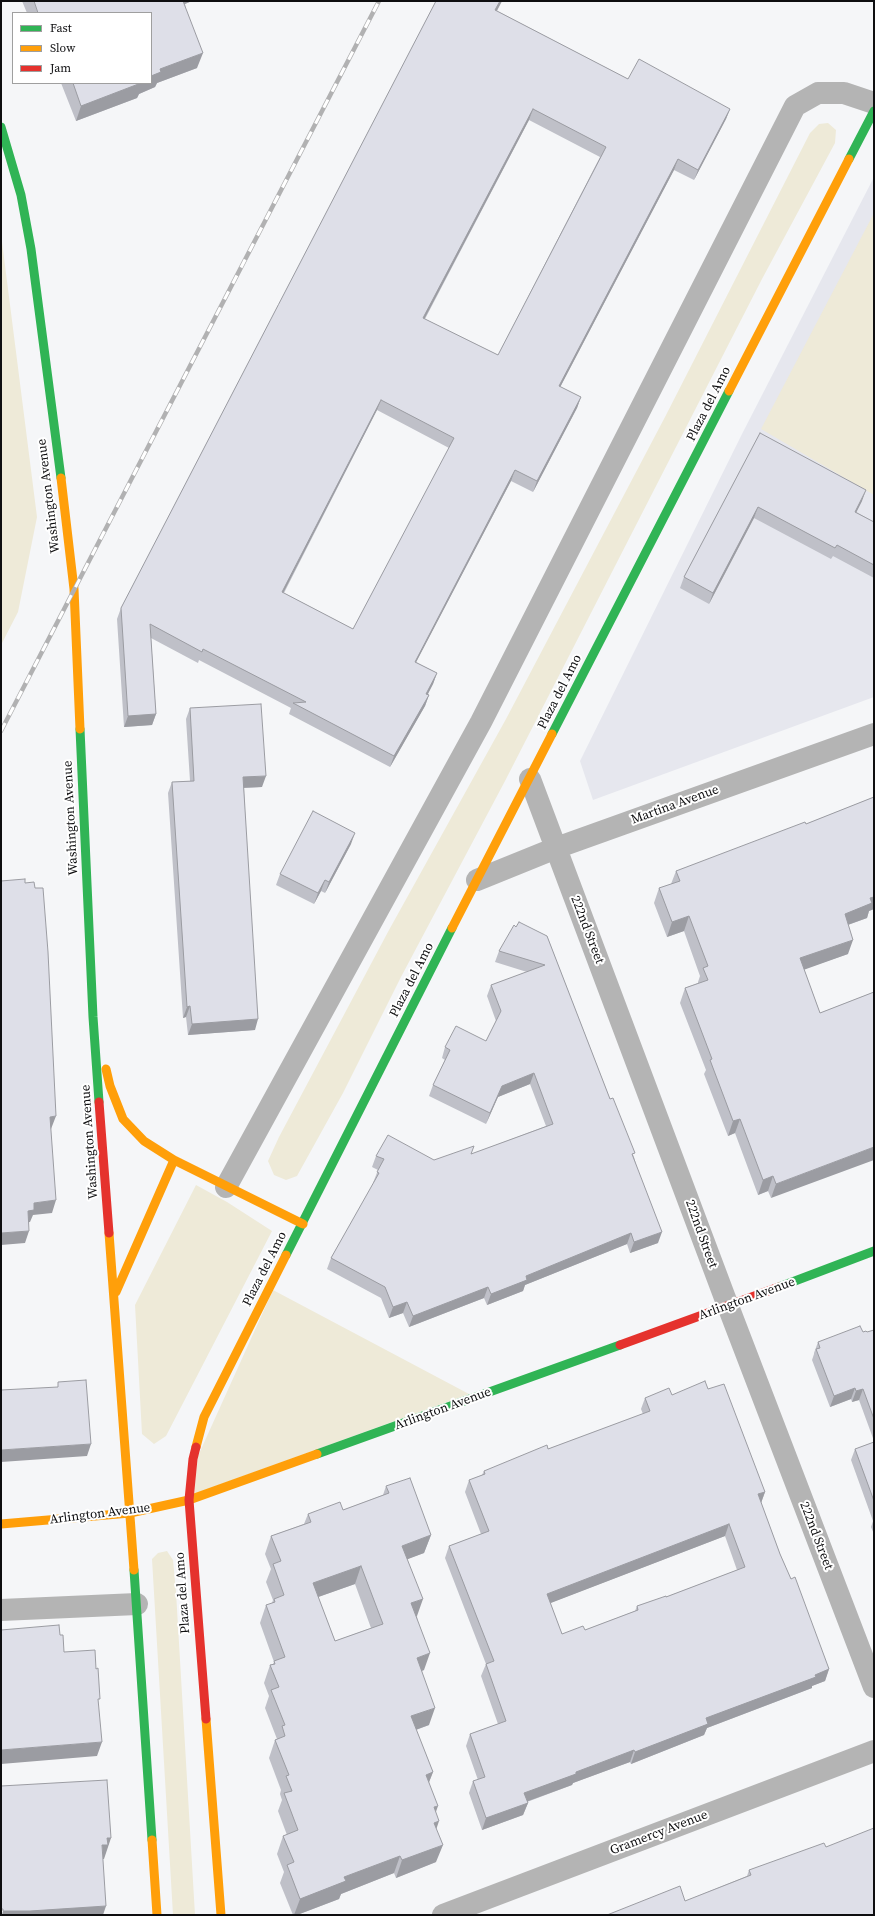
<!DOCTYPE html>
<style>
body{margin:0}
#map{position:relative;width:875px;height:1916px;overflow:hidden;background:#f5f6f8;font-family:"Source Serif 4",serif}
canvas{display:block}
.frame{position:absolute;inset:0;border:2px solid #0e0e10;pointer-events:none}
.legend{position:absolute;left:12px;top:12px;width:140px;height:72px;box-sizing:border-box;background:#fff;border:1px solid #9f9f9f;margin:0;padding:5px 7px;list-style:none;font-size:12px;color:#0e0e10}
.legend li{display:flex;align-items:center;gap:8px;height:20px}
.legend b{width:20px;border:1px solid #9f9f9f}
</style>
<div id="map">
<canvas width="875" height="1916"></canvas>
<div class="frame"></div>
<ul class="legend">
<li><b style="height:5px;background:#30b455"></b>Fast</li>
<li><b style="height:5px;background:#ff9f0a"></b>Slow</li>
<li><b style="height:5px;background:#e5322d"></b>Jam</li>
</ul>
</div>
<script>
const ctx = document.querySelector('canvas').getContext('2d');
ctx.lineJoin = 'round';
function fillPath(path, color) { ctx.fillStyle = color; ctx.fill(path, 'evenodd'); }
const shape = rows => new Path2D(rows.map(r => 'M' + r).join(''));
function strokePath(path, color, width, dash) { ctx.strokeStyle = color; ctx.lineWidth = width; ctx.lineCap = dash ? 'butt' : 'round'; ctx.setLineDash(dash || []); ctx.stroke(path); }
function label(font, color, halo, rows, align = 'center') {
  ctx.font = font + ' "Source Serif 4",serif'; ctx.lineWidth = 4; ctx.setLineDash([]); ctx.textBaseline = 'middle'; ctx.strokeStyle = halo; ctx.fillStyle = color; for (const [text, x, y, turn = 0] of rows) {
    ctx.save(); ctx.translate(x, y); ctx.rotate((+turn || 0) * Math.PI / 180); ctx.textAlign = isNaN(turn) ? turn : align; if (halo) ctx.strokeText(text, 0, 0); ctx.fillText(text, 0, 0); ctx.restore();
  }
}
fillPath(shape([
 [874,177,874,697,593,800,580,761,742,434]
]), '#e6e7ee');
fillPath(shape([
 [828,123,836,130,835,143,762,279,505,781,401,977,343,1093,297,1176,286,1180,274,1175,268,1161,279,1137,389,930,506,719,665,417,810,133,819,124],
 [874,213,874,495,761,429],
 [1,234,37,517,18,612,1,645],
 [196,1185,227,1202,272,1231,166,1436,154,1444,142,1434,135,1305],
 [273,1290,469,1394,194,1494,198,1456],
 [167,1551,173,1560,176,1592,195,1915,173,1915,152,1559,158,1553]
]), '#eeead8');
strokePath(shape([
 [530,779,728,1306,874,1687],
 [477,880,556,848,874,734],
 [226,1187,481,722,795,106,818,93,844,93,874,103],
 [1,1610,137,1604],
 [443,1915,874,1751]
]), '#b4b4b4', 22);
strokePath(shape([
 [1,127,21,195,31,249,61,478],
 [849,159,874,111],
 [80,729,93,1017,99,1102],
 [552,734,729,391],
 [286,1255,452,928],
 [779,1287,874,1251],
 [317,1454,620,1345],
 [134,1570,152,1840]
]), '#30b455', 9);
strokePath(shape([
 [729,391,849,159],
 [61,478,74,589,80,729],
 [452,928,552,734],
 [106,1069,110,1086,123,1119,144,1141,174,1160,303,1224],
 [109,1233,134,1570],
 [116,1292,174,1160],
 [196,1447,204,1417,286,1255],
 [1,1524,130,1513,189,1500,317,1454],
 [206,1719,221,1915],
 [152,1840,157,1915]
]), '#ff9f0a', 9);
strokePath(shape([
 [99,1102,109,1233],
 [620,1345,779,1287],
 [196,1447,193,1459,189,1500,206,1719]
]), '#e5322d', 9);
const rail = shape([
 [1,731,379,1]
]);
strokePath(rail, '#b1b1b2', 4.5);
strokePath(rail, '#fff', 3, [9]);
fillPath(shape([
 [22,1,192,1,185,4,197,68,157,83,155,87,139,94,137,98,76,121,61,83,151,83,151,13,27,13],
 [436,1,502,1,497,11,628,79,730,109,726,119,694,180,674,170,560,387,581,397,577,408,533,492,511,481,416,662,437,673,433,684,428,694,429,695,425,706,390,767,289,714,291,708,199,660,198,663,151,638,156,714,152,725,124,727,117,619,121,608],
 [529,120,600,157,498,355,425,319],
 [377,410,449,448,353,629,284,593],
 [760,433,862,501,856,512,874,522,874,578,833,556,831,559,754,518,709,604,680,588,684,577],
 [190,708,262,787,244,788,255,1030,188,1035,186,1017,183,1018,168,793,172,782,190,781,186,719],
 [874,797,874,909,869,911,867,918,848,925,848,954,804,969,820,1013,874,992,771,1198,768,1191,758,1195,735,1133,728,1136,704,1074,706,1070,680,1003,685,988,698,983,698,982,700,976,684,931,667,937,654,903,659,888,671,884,676,871,806,824],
 [351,844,325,893,321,891,314,904,276,885,280,874],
 [516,927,547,936,610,1099,634,1157,658,1243,630,1253,627,1244,525,1285,523,1291,487,1305,484,1298,409,1327,403,1313,389,1318,381,1298,327,1269,331,1258,374,1183,373,1183,378,1170,372,1167,376,1156,434,1160,472,1154,546,1126,530,1084,498,1097,486,1124,429,1096,433,1085,445,1060,442,1058,445,1047,486,1041,496,1021,487,996,491,985,527,972,495,962,499,951],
 [874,1330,874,1441,859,1400,852,1402,851,1399,830,1407,812,1360,814,1354,814,1353,818,1342,863,1332,867,1332],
 [708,1389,765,1492,761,1503,780,1554,829,1669,825,1681,812,1686,812,1688,707,1728,704,1735,631,1764,630,1762,573,1783,572,1785,527,1802,528,1803,523,1815,482,1830,469,1793,473,1781,478,1780,466,1746,470,1734,498,1724,481,1676,486,1664,445,1558,449,1546,481,1534,465,1492,469,1480,482,1475,484,1471,548,1449,643,1414,641,1409,645,1398,672,1395],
 [725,1536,737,1570,666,1597,637,1606,635,1611,585,1630,562,1634,550,1603],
 [874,1442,874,1534,871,1527,873,1521,851,1460,855,1449],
 [386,1486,431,1535,424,1553,407,1559,417,1616,424,1670,422,1671,429,1725,416,1730,433,1772,429,1782,436,1813,436,1862,396,1878,394,1873,341,1894,339,1899,297,1915,293,1915,280,1883,284,1872,277,1854,283,1836,287,1835,278,1811,282,1800,280,1794,281,1790,269,1758,275,1740,277,1739,265,1708,269,1696,264,1683,270,1665,273,1664,274,1662,260,1623,266,1605,272,1603,273,1600,266,1582,271,1569,265,1554,271,1536,304,1524,308,1514,343,1510,383,1495],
 [355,1584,371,1628,335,1641,318,1597],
 [826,1847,685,1901,747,1876,749,1870]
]), '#bfc0c8');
fillPath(shape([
 [177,1,192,1,175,8],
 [500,1,502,1,491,21,495,10],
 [203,53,197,68,157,83,155,87,139,94,137,98,76,121,81,106,141,83,151,83,151,76,160,69],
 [533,109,529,120,419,329,423,318],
 [730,109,726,119,694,180,698,170],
 [678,159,674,170,555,397,559,386],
 [581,397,577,408,533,492,537,481],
 [381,400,377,410,278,603,282,592],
 [515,470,511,481,411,672,415,662],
 [866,490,862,501,851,523,855,512],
 [758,507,754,518,709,604,713,593],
 [437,673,433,684,422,705,426,694],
 [429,695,425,706,390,767,394,756],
 [156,714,152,725,124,727,128,716],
 [266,776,262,787,239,788,243,777],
 [355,833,351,844,325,893,329,882],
 [325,880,321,891,314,904,318,893],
 [874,897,874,909,869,911,867,918,839,928,845,914,870,898],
 [689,916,684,931,667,937,672,922],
 [853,940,848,954,795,973,800,958],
 [190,1006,186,1017,183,1018,187,1007],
 [258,1019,255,1030,188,1035,192,1024],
 [534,1073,530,1084,498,1097,486,1124,490,1113,502,1086],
 [56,1116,51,1129,46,1129,50,1117],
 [740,1119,735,1133,728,1136,733,1121],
 [874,1147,874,1160,771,1198,776,1184],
 [773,1176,768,1191,758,1195,763,1180],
 [56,1200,52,1213,33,1215,30,1222,23,1223,28,1211,34,1203],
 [29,1231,25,1243,1,1245,1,1233],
 [662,1232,658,1243,630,1253,634,1242],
 [631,1233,627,1244,525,1285,523,1291,487,1305,491,1294,526,1276],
 [488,1287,484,1298,409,1327,413,1316],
 [407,1302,403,1313,389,1318,393,1307],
 [855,1388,851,1399,830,1407,834,1396],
 [863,1389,859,1400,852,1402,856,1391],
 [91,1444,87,1456,1,1462,1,1450],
 [765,1492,761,1503,758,1494],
 [729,1524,725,1536,543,1606,547,1594],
 [431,1535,424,1553,395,1564,402,1546],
 [361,1566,355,1584,307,1601,313,1583],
 [423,1599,417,1616,405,1621,411,1603],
 [430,1653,424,1670,410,1675,417,1658],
 [829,1669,825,1681,812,1686,812,1688,707,1728,704,1735,631,1764,635,1752,706,1718],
 [435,1708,429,1725,404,1734,411,1716],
 [102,1742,97,1756,1,1764,1,1750],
 [634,1750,630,1762,573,1783,572,1785,520,1804,524,1793,576,1772],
 [433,1772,426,1790,426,1775],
 [528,1803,523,1815,482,1830,486,1818],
 [438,1806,432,1823,434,1807],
 [439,1821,433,1839,434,1823],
 [107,1838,111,1838,104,1859,103,1859,102,1845],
 [443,1845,436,1862,396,1878,402,1860],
 [400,1856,394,1873,341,1894,339,1899,297,1915,294,1915,300,1899,344,1877],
 [106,1906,103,1915,2,1915,3,1911]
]), '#9b9ca2');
const building = shape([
 [34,1,183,1,203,53,160,69,161,72,151,76,151,13,38,13,34,1],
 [436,1,500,1,495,10,628,79,639,59,730,109,698,170,678,159,559,386,581,397,537,481,515,470,415,662,437,673,426,694,429,695,394,756,293,703,306,702,203,649,202,652,150,624,156,714,128,716,121,608,436,1],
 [533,109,606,147,498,355,423,318,533,109],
 [381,400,454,438,353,629,282,592,381,400],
 [73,83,141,83,81,106,73,83],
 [760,433,866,490,855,512,874,522,874,565,837,545,835,548,758,507,713,593,684,577,760,433],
 [261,704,266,776,243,777,258,1019,192,1024,190,1006,187,1007,172,782,194,781,190,708,261,704],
 [874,797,874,897,870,898,872,903,845,914,853,940,800,958,820,1013,874,992,874,1147,776,1184,773,1176,763,1180,740,1119,733,1121,710,1060,712,1059,685,988,708,980,703,968,708,966,689,916,672,922,659,888,680,881,676,871,805,822,806,824,874,797],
 [313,811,355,833,329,882,325,880,318,893,280,874,313,811],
 [25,879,25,883,34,882,35,888,43,888,48,952,56,1116,50,1117,56,1200,34,1203,34,1210,28,1211,29,1231,1,1233,1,881,25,879],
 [519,922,547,936,610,1099,613,1098,635,1153,632,1154,662,1232,634,1242,631,1233,526,1276,527,1280,491,1294,488,1287,413,1316,407,1302,393,1307,385,1287,331,1258,379,1173,377,1172,384,1159,376,1156,388,1135,434,1160,474,1146,471,1154,553,1124,534,1073,502,1086,490,1113,433,1085,450,1050,445,1047,456,1026,486,1041,501,1011,491,985,545,965,499,951,514,925,516,927,519,922],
 [860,1326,863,1332,866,1331,867,1332,874,1330,874,1419,863,1389,856,1391,855,1388,834,1396,816,1349,820,1348,818,1342,860,1326],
 [86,1380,91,1444,1,1450,1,1390,58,1387,58,1382,86,1380],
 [705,1381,708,1389,724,1384,765,1492,758,1494,780,1554,791,1579,795,1577,829,1669,815,1675,816,1677,706,1718,708,1724,635,1752,634,1750,576,1772,576,1774,524,1793,528,1803,486,1818,473,1781,485,1777,470,1734,506,1721,486,1664,494,1661,449,1546,489,1531,469,1480,485,1474,484,1471,547,1445,548,1449,650,1411,645,1398,669,1388,672,1395,705,1381],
 [729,1524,745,1567,666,1597,666,1596,637,1606,638,1610,585,1630,583,1626,562,1634,547,1594,729,1524],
 [874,1442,874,1501,855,1449,874,1442],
 [410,1478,431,1535,402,1546,423,1599,411,1603,430,1653,417,1658,435,1708,411,1716,433,1772,426,1775,438,1806,434,1807,439,1821,434,1823,443,1845,402,1860,400,1856,344,1877,346,1881,300,1899,287,1865,294,1862,283,1836,298,1830,284,1793,292,1791,286,1776,289,1775,275,1740,285,1736,282,1726,285,1725,271,1690,279,1687,270,1665,275,1664,274,1661,285,1657,266,1605,275,1602,274,1599,284,1595,273,1564,281,1561,271,1536,311,1522,308,1514,340,1502,343,1510,389,1493,386,1486,410,1478],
 [361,1566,383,1624,335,1641,313,1583,361,1566],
 [59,1625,60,1635,63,1635,64,1652,95,1650,96,1669,98,1668,100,1699,98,1699,102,1742,1,1750,1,1630,59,1625],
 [107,1780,111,1838,107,1838,108,1845,102,1845,106,1906,30,1911,3,1911,3,1909,1,1909,1,1786,107,1780],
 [874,1828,874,1915,607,1915,680,1886,685,1901,751,1875,749,1870,824,1843,826,1847,874,1828]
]);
fillPath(building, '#dedfe8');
strokePath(building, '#9b9ca2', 1);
label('13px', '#0e0e10', '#fff', [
 ["Plaza del Amo",709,404,-63],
 ["Washington Avenue",49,496,-97],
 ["Plaza del Amo",560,692,-63],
 ["Martina Avenue",675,805,-20],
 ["Washington Avenue",71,818,-93],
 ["222nd Street",587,930,69],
 ["Plaza del Amo",412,980,-63],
 ["Washington Avenue",90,1142,-94],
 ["222nd Street",701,1234,70],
 ["Plaza del Amo",265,1269,-63],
 ["Arlington Avenue",747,1299,-20],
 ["Arlington Avenue",443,1409,-20],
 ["Arlington Avenue",100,1514,-7],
 ["222nd Street",816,1536,69],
 ["Plaza del Amo",183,1593,-94],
 ["Gramercy Avenue",659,1833,-21]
]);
</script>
